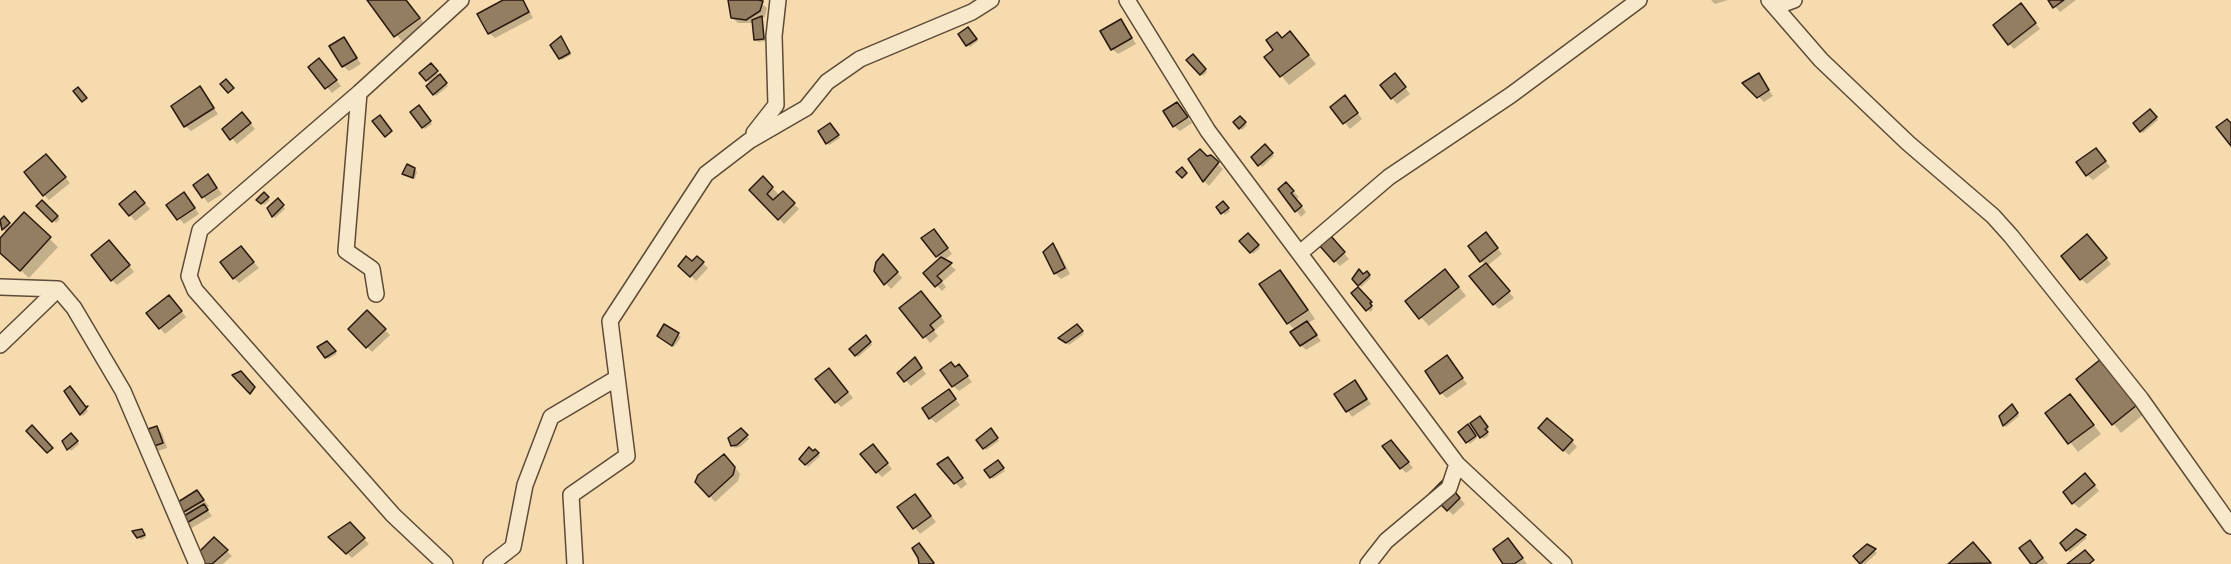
<!DOCTYPE html>
<style>
body{margin:0}
canvas{display:block;background:#f5dbae}
</style>
<canvas width="2231" height="564"></canvas>
<script>
const ctx = document.querySelector('canvas').getContext('2d');
ctx.lineJoin = 'round';
function fillPath(path, color) { ctx.fillStyle = color; ctx.fill(path, 'evenodd'); }
const shape = rows => new Path2D(rows.map(r => 'M' + r).join(''));
function strokePath(path, color, width, dash) { ctx.strokeStyle = color; ctx.lineWidth = width; ctx.lineCap = dash ? 'butt' : 'round'; ctx.setLineDash(dash || []); ctx.stroke(path); }
fillPath(shape([
 [369,0,407,0,427,27,404,44],
 [506,0,524,0,533,18,495,38,489,33],
 [729,0,760,0,759,2,767,8,765,17,762,18,766,41,758,42,756,40,754,23,738,23,732,17],
 [1711,0,1728,0,1715,4],
 [2049,0,2076,0,2060,12],
 [2026,11,2040,29,2014,49,2009,44],
 [1121,21,1136,44,1118,54,1112,49],
 [970,31,978,41,970,47,968,45],
 [1290,33,1316,64,1289,85,1266,57],
 [343,38,361,64,349,71,343,66],
 [561,38,571,55,562,60,560,58],
 [1193,56,1207,72,1203,76,1188,60],
 [325,66,341,86,332,93,310,67],
 [433,68,448,86,436,96,428,86,431,84,427,80],
 [1758,75,1773,96,1764,102,1745,83],
 [1400,81,1410,94,1397,104,1392,98],
 [200,88,218,114,191,131,185,126],
 [1350,103,1362,119,1350,129,1332,107],
 [1177,104,1192,123,1180,131,1174,126],
 [421,109,432,124,425,129,412,112],
 [2150,111,2158,120,2143,133,2135,123],
 [1240,118,1247,125,1242,130,1235,123],
 [247,119,255,129,237,144,224,129],
 [832,127,840,138,829,145,827,143],
 [1265,146,1274,156,1262,167,1253,157],
 [2101,155,2110,167,2093,180,2087,175],
 [1211,157,1223,169,1209,186,1204,181,1207,158],
 [52,161,70,183,49,200,44,195],
 [415,169,417,172,415,179,404,174],
 [208,176,222,194,208,203,195,185],
 [763,178,780,196,783,193,799,209,784,224,751,190],
 [1286,184,1299,197,1296,200,1306,212,1301,217,1280,189],
 [264,194,270,200,264,205,258,200],
 [140,198,150,209,135,221,121,204],
 [189,199,199,214,184,224,168,205],
 [278,200,285,209,275,218,273,216],
 [42,202,60,219,56,223,39,206],
 [1223,203,1230,211,1225,215,1218,207],
 [24,214,58,247,29,278,0,251,0,240,7,233,0,226,0,222,4,219,12,227],
 [1248,235,1260,248,1253,254,1241,241],
 [939,236,952,254,944,260,956,270,942,282,946,287,942,291,925,273,940,260,937,256],
 [1491,240,1502,254,1487,266,1514,298,1499,309,1494,304,1485,265,1481,261],
 [2093,242,2111,264,2087,284,2081,279],
 [1335,243,1349,259,1340,266,1335,261],
 [1053,245,1058,250,1070,274,1061,279,1055,273],
 [115,247,134,272,117,285,112,280],
 [241,248,259,268,239,283,234,278],
 [697,258,708,268,696,281,680,265,692,263],
 [888,261,902,278,891,289,875,271],
 [1280,272,1288,280,1315,319,1308,323,1321,341,1306,350,1301,345,1295,330,1288,323],
 [1366,273,1371,278,1361,287,1354,279],
 [1453,279,1466,296,1429,326,1407,302],
 [1358,289,1373,305,1371,306,1373,309,1370,312,1353,293],
 [927,298,945,322,934,331,938,336,930,343,902,308],
 [174,302,186,317,165,334,160,328],
 [367,312,390,335,372,352,350,329],
 [665,326,681,337,674,347,661,338],
 [1079,328,1084,334,1069,345,1061,338],
 [868,339,872,345,858,357,851,349],
 [326,342,337,354,328,359,326,357],
 [1447,357,1467,384,1447,398,1441,393],
 [915,359,926,374,911,386,899,373],
 [2101,361,2144,414,2121,433,2078,379],
 [959,366,972,382,959,391,953,386,955,368],
 [834,375,853,398,841,407,836,402],
 [1355,382,1371,404,1352,417,1336,394],
 [66,391,73,391,88,411,83,416],
 [949,391,960,405,936,423,930,418],
 [2070,396,2101,434,2078,452,2047,413],
 [2014,408,2019,416,2006,427,2004,425],
 [1482,420,1489,430,1486,432,1489,435,1484,439,1481,437],
 [157,428,162,433,167,448,152,453],
 [1470,429,1477,438,1470,444,1460,432],
 [741,430,749,439,740,447,735,448,732,445],
 [990,430,999,441,986,450,978,440],
 [1545,433,1572,441,1577,447,1569,455],
 [71,435,79,444,71,451,69,449],
 [1396,447,1413,468,1406,473,1401,468],
 [815,451,820,456,808,467,801,459],
 [878,451,892,469,882,477,877,472],
 [730,461,740,474,738,481,715,502,697,481],
 [998,462,1005,471,993,479,986,470],
 [940,464,953,464,967,484,961,489],
 [2091,480,2099,491,2079,508,2073,503],
 [1444,481,1465,504,1453,515,1432,493],
 [202,498,209,506,206,508,212,516,183,533,173,518],
 [920,501,936,522,920,534,899,507],
 [349,524,369,544,352,558,330,537],
 [142,530,146,537,141,540,134,532],
 [2076,531,2087,538,2070,552,2062,543],
 [214,539,232,556,223,564,206,564],
 [1973,544,1991,564,1950,564],
 [1513,545,1527,564,1505,564],
 [1867,546,1877,553,1865,564,1862,564,1855,556],
 [2035,547,2048,564,2032,564]
]), '#0003');
const building = shape([
 [367,0,406,0,420,18,394,37,367,0],
 [503,0,523,0,529,12,488,34,477,14,503,0],
 [728,0,758,0,763,1,760,11,746,20,731,18,728,0],
 [2048,0,2064,0,2053,8,2048,0],
 [2021,3,2036,23,2008,45,1993,25,2021,3],
 [762,16,764,39,754,40,752,20,762,16],
 [1121,19,1132,38,1111,50,1100,31,1121,19],
 [968,27,977,39,966,46,958,34,968,27],
 [1290,31,1309,55,1280,77,1264,57,1273,50,1266,40,1277,32,1282,38,1290,31],
 [561,36,570,53,559,59,550,45,561,36],
 [344,37,357,58,342,67,329,46,344,37],
 [1193,54,1206,69,1200,75,1186,60,1193,54],
 [319,58,337,80,325,89,308,67,319,58],
 [431,63,438,71,426,81,419,73,431,63],
 [1395,73,1406,87,1391,99,1380,85,1395,73],
 [1759,73,1769,90,1757,98,1742,83,1759,73],
 [440,74,447,83,433,95,426,86,440,74],
 [226,79,234,88,228,93,220,84,226,79],
 [200,86,214,108,184,127,171,106,200,86],
 [78,87,87,98,82,102,73,91,78,87],
 [1345,95,1358,113,1343,124,1330,107,1345,95],
 [1177,102,1188,117,1173,127,1163,111,1177,102],
 [419,105,431,121,422,128,410,112,419,105],
 [2150,109,2157,117,2140,132,2133,123,2150,109],
 [242,112,251,123,230,140,222,129,242,112],
 [380,115,392,131,385,137,372,121,380,115],
 [1240,116,1246,122,1239,129,1233,122,1240,116],
 [2227,119,2231,123,2231,146,2216,127,2227,119],
 [830,123,839,135,826,144,818,131,830,123],
 [1265,144,1273,153,1258,166,1251,157,1265,144],
 [2096,148,2106,161,2086,176,2076,162,2096,148],
 [1200,149,1207,156,1211,155,1219,162,1203,182,1188,159,1200,149],
 [46,154,66,177,43,196,24,172,46,154],
 [407,164,415,168,413,178,402,174,407,164],
 [1182,167,1187,173,1182,178,1176,172,1182,167],
 [208,174,217,188,202,198,193,185,208,174],
 [763,176,773,187,767,194,773,200,783,191,795,203,778,220,749,190,763,176],
 [1286,182,1294,191,1291,193,1302,206,1295,212,1278,189,1286,182],
 [135,191,145,203,129,216,119,204,135,191],
 [184,192,195,208,177,220,166,205,184,192],
 [264,192,269,197,261,204,256,200,264,192],
 [278,198,284,205,272,217,267,208,278,198],
 [42,200,58,216,52,222,36,206,42,200],
 [1223,201,1229,208,1221,214,1216,207,1223,201],
 [24,212,51,237,20,271,0,253,0,238,24,212],
 [4,216,10,223,2,230,0,220,4,216],
 [934,229,948,248,936,257,921,238,934,229],
 [1486,232,1498,248,1480,262,1468,246,1486,232],
 [1248,233,1259,245,1250,253,1239,241,1248,233],
 [2087,234,2107,258,2080,280,2061,256,2087,234],
 [1330,235,1345,252,1334,262,1319,245,1330,235],
 [109,240,130,265,111,281,91,255,109,240],
 [1053,243,1065,268,1054,274,1043,252,1053,243],
 [241,246,254,262,233,279,220,262,241,246],
 [883,254,898,272,884,285,874,271,876,262,883,254],
 [686,256,692,261,697,256,704,262,690,277,678,266,686,256],
 [941,257,952,263,937,276,942,281,935,287,923,273,941,257],
 [1486,263,1510,291,1493,305,1469,276,1486,263],
 [1359,269,1363,274,1367,271,1370,275,1358,286,1352,279,1359,269],
 [1445,269,1459,287,1419,319,1405,301,1445,269],
 [1280,270,1308,310,1287,324,1259,284,1280,270],
 [1358,287,1372,302,1370,303,1372,306,1366,311,1351,293,1358,287],
 [921,291,941,316,930,325,934,330,923,338,899,308,921,291],
 [169,295,182,311,159,329,146,313,169,295],
 [367,310,386,329,366,348,348,329,367,310],
 [1307,321,1317,335,1300,346,1290,332,1307,321],
 [664,324,679,333,672,346,657,336,664,324],
 [1077,324,1083,331,1066,343,1058,338,1077,324],
 [866,335,871,342,855,356,849,349,866,335],
 [327,341,336,351,325,358,317,347,327,341],
 [1447,355,1463,378,1440,394,1425,371,1447,355],
 [915,357,922,368,904,382,897,373,915,357],
 [2101,359,2137,405,2112,425,2076,379,2101,359],
 [951,362,955,367,959,364,968,376,952,387,940,370,951,362],
 [829,368,848,392,835,403,815,379,829,368],
 [241,371,255,387,250,394,232,375,241,371],
 [1355,380,1367,399,1346,412,1334,394,1355,380],
 [70,386,86,407,88,406,80,415,64,391,70,386],
 [949,389,956,399,929,419,922,408,949,389],
 [2070,394,2094,425,2068,444,2045,413,2070,394],
 [2012,404,2018,413,2003,426,1999,416,2012,404],
 [1480,416,1488,427,1485,429,1488,432,1480,438,1470,423,1480,416],
 [1547,418,1573,440,1563,451,1538,428,1547,418],
 [1468,424,1476,436,1466,443,1458,432,1468,424],
 [32,425,53,448,47,453,26,431,32,425],
 [157,426,163,443,145,449,139,432,157,426],
 [741,428,748,435,737,445,731,446,728,438,741,428],
 [991,428,998,438,983,449,976,440,991,428],
 [71,433,78,441,67,450,62,441,71,433],
 [1391,440,1409,462,1400,469,1382,446,1391,440],
 [873,444,888,463,876,473,860,454,873,444],
 [809,447,813,451,815,449,819,453,805,465,799,459,809,447],
 [724,454,735,467,733,475,709,497,695,482,698,475,724,454],
 [948,457,963,478,954,484,937,464,948,457],
 [998,460,1004,468,990,478,984,470,998,460],
 [2085,473,2095,485,2072,504,2063,492,2085,473],
 [1444,479,1460,498,1447,511,1430,493,1444,479],
 [197,490,204,500,172,519,167,509,197,490],
 [915,494,931,516,913,529,897,507,915,494],
 [204,504,208,510,177,529,172,523,204,504],
 [350,522,365,538,346,554,328,537,350,522],
 [142,529,145,535,137,538,132,531,142,529],
 [2076,529,2086,535,2066,551,2060,543,2076,529],
 [214,537,228,550,212,564,204,564,195,556,214,537],
 [1508,538,1523,558,1514,564,1503,564,1493,549,1508,538],
 [2030,540,2043,558,2035,564,2031,564,2019,548,2030,540],
 [1973,542,1991,563,1948,564,1973,542],
 [919,543,934,563,932,564,919,564,918,558,912,548,919,543],
 [1867,544,1876,549,1860,564,1853,556,1867,544],
 [2085,550,2094,560,2089,564,2067,564,2085,550]
]);
fillPath(building, '#947e62');
strokePath(building, '#2a1910', 1.5);
const street = shape([
 [1127,0,1208,131,1457,464],
 [1769,0,1821,60,1908,143,1993,216,2011,236,2141,399,2231,526],
 [1775,7,1794,0],
 [359,93,346,251,372,269,376,294],
 [754,133,776,105,774,36,778,0],
 [1300,253,1389,177,1511,95,1639,0],
 [0,287,58,289,74,308,123,391,197,564],
 [0,345,58,289],
 [445,564,393,515,195,290,189,276,200,230,359,93,461,0],
 [491,564,513,547,525,485,551,417,617,378],
 [575,564,571,495,627,456,610,321,706,174,749,141,806,108,827,82,860,59,972,12,991,0],
 [1368,564,1386,541,1449,488,1457,464,1564,564]
]);
strokePath(street, '#5d4a38', 18);
strokePath(street, '#f8e8ca', 15);
</script>
